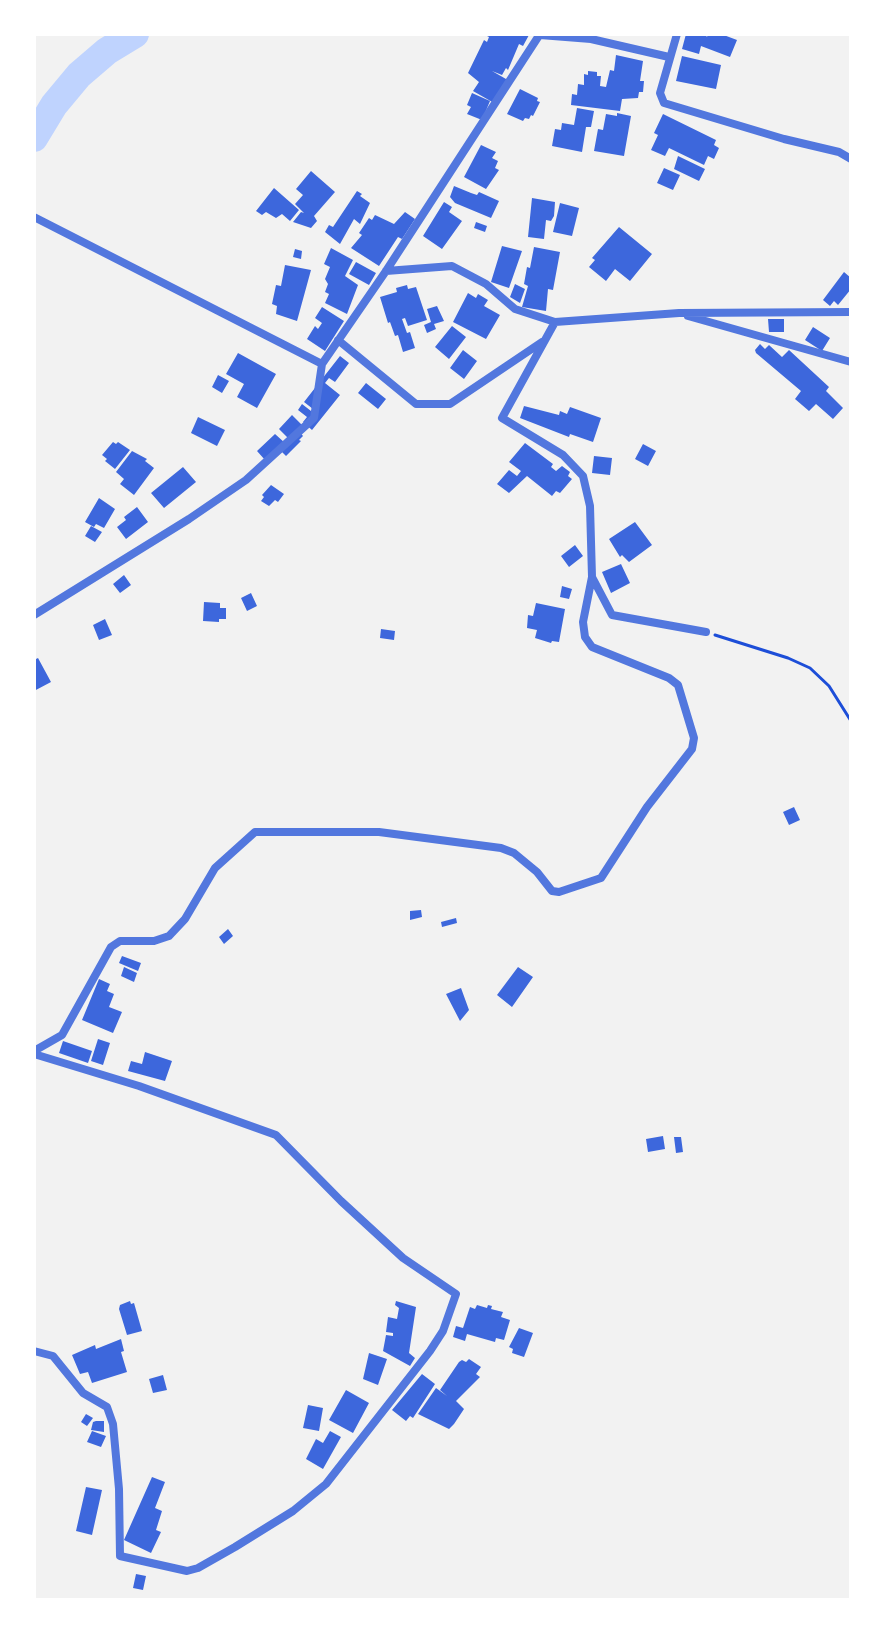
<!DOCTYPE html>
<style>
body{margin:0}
#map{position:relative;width:885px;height:1634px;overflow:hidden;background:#f2f2f2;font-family:Poppins,sans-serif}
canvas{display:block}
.frame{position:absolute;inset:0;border:36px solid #fff;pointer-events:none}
</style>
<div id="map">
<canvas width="885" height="1634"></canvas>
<div class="frame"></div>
</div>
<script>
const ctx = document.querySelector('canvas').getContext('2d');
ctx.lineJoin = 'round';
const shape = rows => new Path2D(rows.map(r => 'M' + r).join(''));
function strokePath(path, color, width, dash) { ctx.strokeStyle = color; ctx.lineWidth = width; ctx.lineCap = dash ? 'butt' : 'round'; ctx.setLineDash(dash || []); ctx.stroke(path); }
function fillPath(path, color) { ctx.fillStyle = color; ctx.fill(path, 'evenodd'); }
strokePath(shape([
 [34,138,54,105,79,75,107,51,135,34]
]), '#bfd3fe', 28);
fillPath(shape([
 [483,34,529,35,523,46,519,44,508,70,506,68,502,75,492,71,506,79,507,83,494,103,473,91,479,82,468,73,484,40,487,42,489,37],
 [686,34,705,34,707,37,708,34,721,34,737,40,730,57,701,46,699,54,682,49],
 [616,55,643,61,640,81,644,81,643,92,639,92,638,98,622,99,620,111,571,105,572,94,577,95,578,84,584,85,584,74,588,75,588,71,597,72,597,76,601,76,600,86,606,87,610,70,614,71],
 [682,56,721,65,716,89,676,81],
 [520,89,538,98,537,101,540,102,533,116,531,115,529,119,525,118,523,121,507,114],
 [472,93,490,101,482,120,467,114,471,107,467,105],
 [577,108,594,111,591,127,586,127,582,152,552,146,555,129,561,130,562,123,574,125],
 [617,113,631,116,624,156,594,151,598,129,603,130,606,114,617,116],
 [663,114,716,140,714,145,719,148,714,159,708,156,704,165,669,148,665,156,651,150,658,135,654,133],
 [481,145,496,152,492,158,498,161,495,168,499,170,486,189,464,177],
 [678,156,705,169,699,181,674,169],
 [664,168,680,175,673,190,657,183],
 [311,171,335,192,314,216,317,221,311,228,293,222,301,212,304,213,295,204,303,195,296,189],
 [454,186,471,193,477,195,479,192,499,201,491,218,455,203,450,197],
 [274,188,299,210,290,221,282,214,276,218,266,212,262,215,256,211],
 [357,191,362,194,360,196,370,203,360,224,354,219,340,244,325,232,329,225,333,227],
 [532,198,555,202,554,216,551,221,546,220,544,239,528,237],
 [444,202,452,207,449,212,462,221,442,249,423,236],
 [560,203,579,208,572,236,553,232],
 [405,212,415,219,402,239,398,237,379,266,351,248,362,235,359,233,369,218,372,220,375,215,394,224],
 [476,222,487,226,485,232,474,228],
 [619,227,652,254,630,281,615,269,606,281,589,267,595,260,592,258],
 [502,246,522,251,509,288,491,282],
 [534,247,560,252,553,290,548,289,546,311,522,307,528,286,524,284,527,267,530,268],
 [331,248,353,260,345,276,358,285,347,314,325,303,329,294,325,292,328,284,325,279,330,267,324,264],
 [295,249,302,251,301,259,293,257],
 [356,262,376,273,369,285,349,274],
 [285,265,311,270,297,321,276,314,277,306,272,304,276,285,281,286],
 [844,272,851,278,851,289,838,305,834,301,830,306,823,300],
 [515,284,525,289,520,303,510,297],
 [407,285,408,289,416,287,427,320,408,326,405,318,402,319,407,333,410,332,415,348,403,352,398,335,395,336,390,322,388,323,380,297,397,292,396,288],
 [468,293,476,298,478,294,488,300,484,306,500,315,486,339,453,322],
 [437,306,444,321,434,324,436,329,427,333,424,325,431,322,427,309],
 [322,307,344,321,325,351,307,339,315,326,318,329,322,323,315,318],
 [768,319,784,319,784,332,769,332],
 [452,326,466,337,449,359,435,347],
 [813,327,830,338,822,351,805,340],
 [760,344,765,349,769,345,782,357,789,350,829,387,826,391,843,408,833,419,816,404,809,411,795,399,801,391,756,353,755,350],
 [463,350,477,361,464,379,450,368],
 [238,353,276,374,257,408,237,397,244,384,226,374],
 [340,356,349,363,335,382,329,378,325,383,340,395,312,430,303,422,307,417,298,410,302,404,311,411,313,409,304,402],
 [218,375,229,381,222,393,212,387],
 [366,383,386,399,378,409,358,393],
 [524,406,559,415,560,411,567,414,570,407,601,418,593,442,570,434,569,437,520,418],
 [292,415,303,426,299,431,303,436,299,440,301,441,286,456,282,452,265,460,257,451,275,434,285,443,289,439,279,429],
 [198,417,225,430,217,446,191,433],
 [113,442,116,444,118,442,130,450,115,469,105,461,107,459,102,455],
 [525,443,553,464,551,467,556,471,562,466,570,472,568,476,572,479,560,493,556,491,552,496,527,476,509,493,497,484,509,470,517,476,521,471,509,462],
 [643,444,656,451,648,466,635,459],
 [132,451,147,459,145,461,154,468,134,495,120,484,124,479,116,472],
 [594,456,612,458,610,475,592,473],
 [183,467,196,482,164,508,151,493],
 [271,485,284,494,278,502,275,500,269,506,261,501,264,497,262,495],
 [99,498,115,509,104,528,96,524,94,527,85,522],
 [137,507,148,522,126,539,117,527,126,520,124,517],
 [635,522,652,545,629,562,622,555,620,557,609,539],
 [91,526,102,532,95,542,85,536],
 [575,545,583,556,569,567,561,556],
 [621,564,630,583,611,593,602,572],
 [124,575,131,585,120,593,113,584],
 [562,586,572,589,569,599,560,597],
 [251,593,257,606,247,611,241,598],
 [204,602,220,603,220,608,226,608,226,619,219,619,219,622,203,621],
 [536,603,565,609,559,642,552,641,551,643,535,638,537,630,527,628,528,615,533,616],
 [105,619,112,635,99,640,93,625],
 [381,629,395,631,394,640,380,638],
 [38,658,51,682,34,691,34,660],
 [794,807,800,820,789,825,783,812],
 [421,910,422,917,410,920,410,911],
 [456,918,457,923,442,927,441,922],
 [228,929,233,936,224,944,219,937],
 [122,956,141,963,138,971,119,963],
 [124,967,137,973,134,982,121,976],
 [518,967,533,977,512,1007,497,995],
 [99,979,110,984,107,991,114,994,109,1007,122,1012,113,1033,82,1020],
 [461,988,469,1010,460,1021,446,994],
 [98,1039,110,1043,103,1065,91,1061],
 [63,1041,92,1051,88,1063,59,1053],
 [145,1052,172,1061,165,1081,128,1071,131,1061,142,1064],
 [663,1136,665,1149,648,1152,646,1139],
 [674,1137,681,1137,683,1152,676,1153],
 [130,1301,131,1304,134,1303,142,1331,127,1335,119,1309,120,1305],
 [396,1301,416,1307,409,1353,415,1358,410,1366,383,1351,386,1335,393,1336,393,1333,386,1332,388,1317,397,1319,399,1308,395,1305],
 [477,1305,487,1308,488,1305,492,1306,491,1309,503,1312,501,1317,510,1320,504,1340,496,1338,495,1342,467,1334,465,1341,453,1337,456,1326,463,1328,470,1307,475,1309],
 [519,1328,533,1333,524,1357,512,1353,513,1349,509,1347],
 [121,1339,124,1351,121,1352,127,1372,92,1383,88,1372,80,1374,72,1355,95,1345,96,1349],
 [369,1353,387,1359,378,1385,363,1379],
 [469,1359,481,1367,476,1374,480,1377,456,1401,464,1409,454,1424,449,1429,418,1414,436,1388,447,1396,440,1390,459,1362,462,1360,466,1362],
 [422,1374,435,1384,413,1418,410,1416,406,1421,392,1410],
 [163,1375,167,1390,153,1393,149,1379],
 [346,1390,369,1403,353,1433,329,1420],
 [308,1405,323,1408,319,1431,303,1428],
 [86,1414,93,1418,87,1426,81,1422],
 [96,1421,104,1421,104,1432,91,1430,93,1422],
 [92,1431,106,1436,101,1447,87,1442],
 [330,1431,341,1437,323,1469,306,1459,316,1439,323,1443],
 [152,1477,165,1482,155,1508,162,1511,156,1530,161,1532,151,1553,124,1540],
 [86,1487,102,1490,92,1535,76,1531],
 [136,1574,146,1576,143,1590,133,1588]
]), '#3d67dc');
strokePath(shape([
 [715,635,788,658,810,668,829,686,851,721]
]), '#1d4ed8', 3);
strokePath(shape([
 [677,34,660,93,664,103,784,139,839,152,851,159],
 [540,35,591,39,669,57],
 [34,217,322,364],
 [386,271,452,266,486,284,515,309,555,322,679,313,851,312],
 [688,316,851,362],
 [555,322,502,418,563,455,583,476,590,506,592,577,612,615,706,632],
 [338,340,416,404,450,404,542,342],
 [34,615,189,519,246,480,314,418,322,364,386,271,540,34],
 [34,1051,62,1035,111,947,120,941,154,941,169,936,185,919,215,868,255,832,379,832,501,848,514,853,537,872,552,891,559,892,601,878,647,807,692,749,694,738,678,685,669,678,592,647,585,637,583,622,592,577],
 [34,1054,139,1086,276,1135,341,1201,403,1258,456,1294,443,1331,430,1351,326,1484,293,1511,235,1547,198,1568,187,1571,120,1556,119,1489,113,1424,107,1407,83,1393,53,1356,34,1351]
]), '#5277de', 8);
</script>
